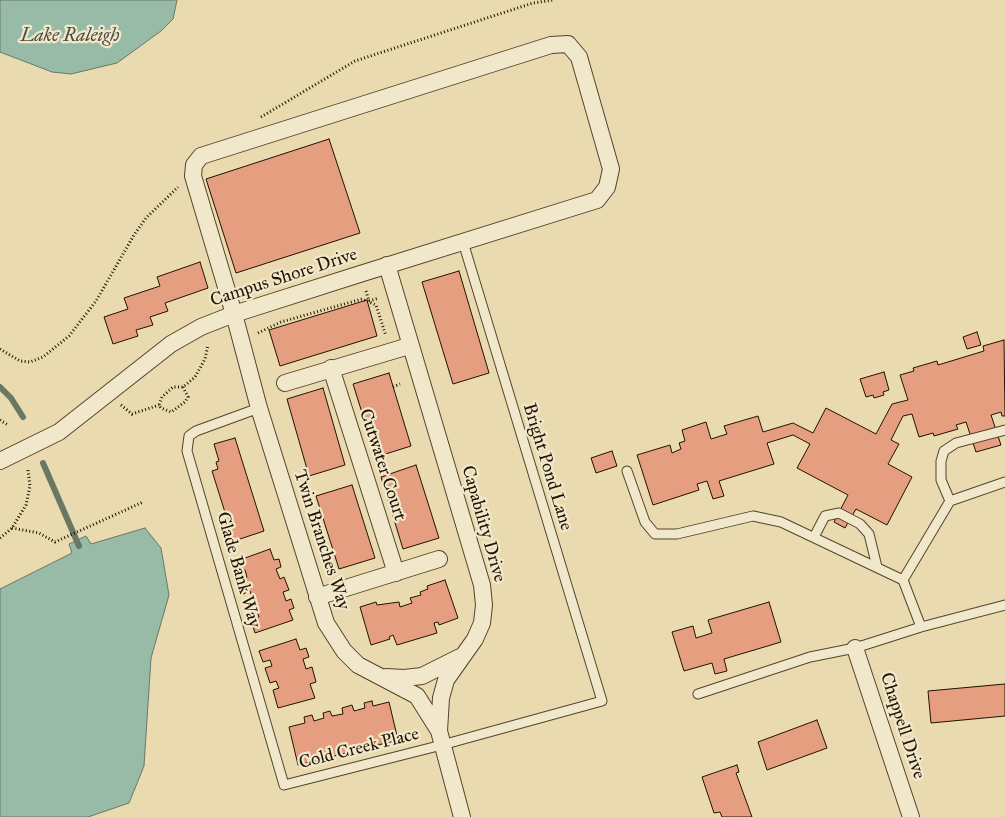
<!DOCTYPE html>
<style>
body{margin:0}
canvas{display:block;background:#eadaaf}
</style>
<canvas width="1005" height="817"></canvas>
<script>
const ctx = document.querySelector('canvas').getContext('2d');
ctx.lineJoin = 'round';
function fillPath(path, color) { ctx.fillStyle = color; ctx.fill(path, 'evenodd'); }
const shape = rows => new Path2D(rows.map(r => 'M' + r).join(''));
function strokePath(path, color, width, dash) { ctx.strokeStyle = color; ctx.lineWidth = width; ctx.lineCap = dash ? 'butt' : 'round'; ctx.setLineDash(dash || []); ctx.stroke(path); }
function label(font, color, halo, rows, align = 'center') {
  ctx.font = font + ' "IM FELL Great Primer",serif'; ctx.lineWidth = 4.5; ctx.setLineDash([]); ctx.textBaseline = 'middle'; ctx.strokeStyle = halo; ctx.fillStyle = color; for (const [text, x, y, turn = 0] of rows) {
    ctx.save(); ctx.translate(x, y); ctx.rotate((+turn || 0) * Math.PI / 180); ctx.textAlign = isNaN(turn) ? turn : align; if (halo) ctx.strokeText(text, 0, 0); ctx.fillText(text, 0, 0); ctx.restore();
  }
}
const water = shape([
 [0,0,177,0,173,19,161,31,117,63,71,74,52,72,0,52,0,0],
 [145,528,161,548,169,595,151,658,144,766,129,803,88,817,0,817,0,589,72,553,69,544,86,536,91,544,145,528]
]);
fillPath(water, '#98bba8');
strokePath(water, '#697765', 1);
strokePath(shape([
 [0,387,11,398,23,417],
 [43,463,79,546]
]), '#697765', 6);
const building = shape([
 [329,139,360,233,236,273,206,179,329,139],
 [200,262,208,288,165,303,168,311,150,317,153,325,136,330,138,336,113,344,104,317,128,309,124,298,160,286,157,277,200,262],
 [459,271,489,373,453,384,422,282,459,271],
 [367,300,377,336,280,366,269,330,367,300],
 [977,332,981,345,967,349,963,337,977,332],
 [1004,340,1005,416,1002,416,1001,412,991,415,1001,445,976,452,966,422,956,425,958,429,934,436,933,433,919,437,912,414,903,416,891,440,899,444,888,464,912,477,887,525,856,509,845,528,834,522,848,495,797,468,810,444,793,435,767,443,774,464,719,481,724,496,713,499,707,481,697,484,699,490,653,505,637,455,670,445,672,453,681,449,679,443,685,441,682,430,706,422,711,439,727,434,724,426,758,416,763,432,793,423,813,433,826,408,876,434,892,404,908,400,900,375,914,371,913,368,937,361,938,365,984,351,983,346,1004,340],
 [884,372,889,390,883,392,884,395,874,398,873,395,866,397,860,379,884,372],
 [389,373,411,446,376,457,353,384,389,373],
 [323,388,345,465,309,476,287,399,323,388],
 [235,438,264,531,234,541,212,471,218,469,216,462,219,461,214,444,235,438],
 [612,451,617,466,596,473,591,458,612,451],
 [416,465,439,538,403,549,381,477,416,465],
 [352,485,375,558,339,569,316,496,352,485],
 [270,549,274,560,279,559,281,567,276,569,280,579,284,577,289,590,283,592,286,601,291,599,294,608,289,610,293,620,255,633,251,620,259,617,257,612,250,614,245,600,252,597,250,591,243,594,239,580,247,577,245,570,238,573,234,562,270,549],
 [445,580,458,618,439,625,438,622,434,623,437,633,397,645,393,635,389,637,390,639,371,645,360,607,376,602,377,605,399,602,400,607,412,603,410,598,421,595,420,592,428,589,427,586,445,580],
 [769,602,781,642,724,659,727,671,715,674,712,663,684,671,672,632,693,626,696,638,712,633,708,620,769,602],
 [296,639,300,650,306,648,309,657,303,659,306,669,312,667,316,682,310,684,315,698,278,708,273,690,279,688,276,681,270,683,265,668,272,666,270,660,263,662,259,651,296,639],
 [1005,684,1005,716,931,723,928,691,1005,684],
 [372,701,373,706,389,702,398,740,298,765,289,727,305,723,304,717,312,715,314,721,324,718,323,713,330,711,332,716,343,714,342,708,352,705,354,711,365,708,364,703,372,701],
 [817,720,827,748,767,770,758,742,817,720],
 [737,765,739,772,736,773,752,817,722,817,720,812,714,813,702,777,737,765]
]);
fillPath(building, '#e69e80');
strokePath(building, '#221200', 1);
const lane = shape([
 [259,408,196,431,189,436,187,451,284,785,442,745,602,701,463,242],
 [627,471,645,522,655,534,677,534,753,516,781,522,903,580],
 [950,501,941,480,941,461,944,451,956,443,1005,430],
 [814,537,825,516,839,513,860,524,869,534,877,567],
 [921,627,903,580,950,501,1005,482],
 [698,694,810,657,855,648,921,627,1005,605]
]);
const street = shape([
 [387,265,482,585,484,605,482,623,475,639,446,680,441,698,439,731,462,817],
 [331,368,396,573],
 [285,383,409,346],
 [0,461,59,432,171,344,201,327,234,314,253,308,360,274,597,200,607,187,611,169,579,57,568,44,551,45,201,156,194,165,193,176,234,314,259,408,326,623,344,651,358,665,417,696,439,731],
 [317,597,439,559],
 [855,648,911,817],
 [386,677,404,678,422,676,460,657]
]);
strokePath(lane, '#54442c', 11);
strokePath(street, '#54442c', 18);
strokePath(shape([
 [261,117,355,61,533,3,553,0],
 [366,291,369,301,379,298],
 [258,333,281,322,362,299,376,305,386,336],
 [0,349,20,361,30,362,43,357,69,336,96,301,134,235,146,218,178,187],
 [183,387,188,397,185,402,171,412,161,408,159,405,162,397,173,387,183,387,195,377,205,359,208,345],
 [393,387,400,384],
 [121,405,132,414,159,405],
 [0,420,8,425],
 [12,528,39,533,55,542,143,502],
 [0,538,12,528,26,505,30,486,28,470]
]), '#221200', 3, [1, 2.5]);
strokePath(lane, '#f1e7cb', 9);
strokePath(street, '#f1e7cb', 16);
label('18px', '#221200', '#f1e7cb', [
 ["Campus Shore Drive",284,278,-18],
 ["Cutwater Court",382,465,72],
 ["Bright Pond Lane",547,467,73],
 ["Capability Drive",483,524,74],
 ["Twin Branches Way",321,540,72],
 ["Glade Bank Way",238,570,74],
 ["Chappell Drive",902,726,72],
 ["Cold Creek Place",359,749,-14]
]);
label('italic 19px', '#4b4d3b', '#f1e7cb', [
 ["Lake Raleigh",70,36]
]);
</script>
